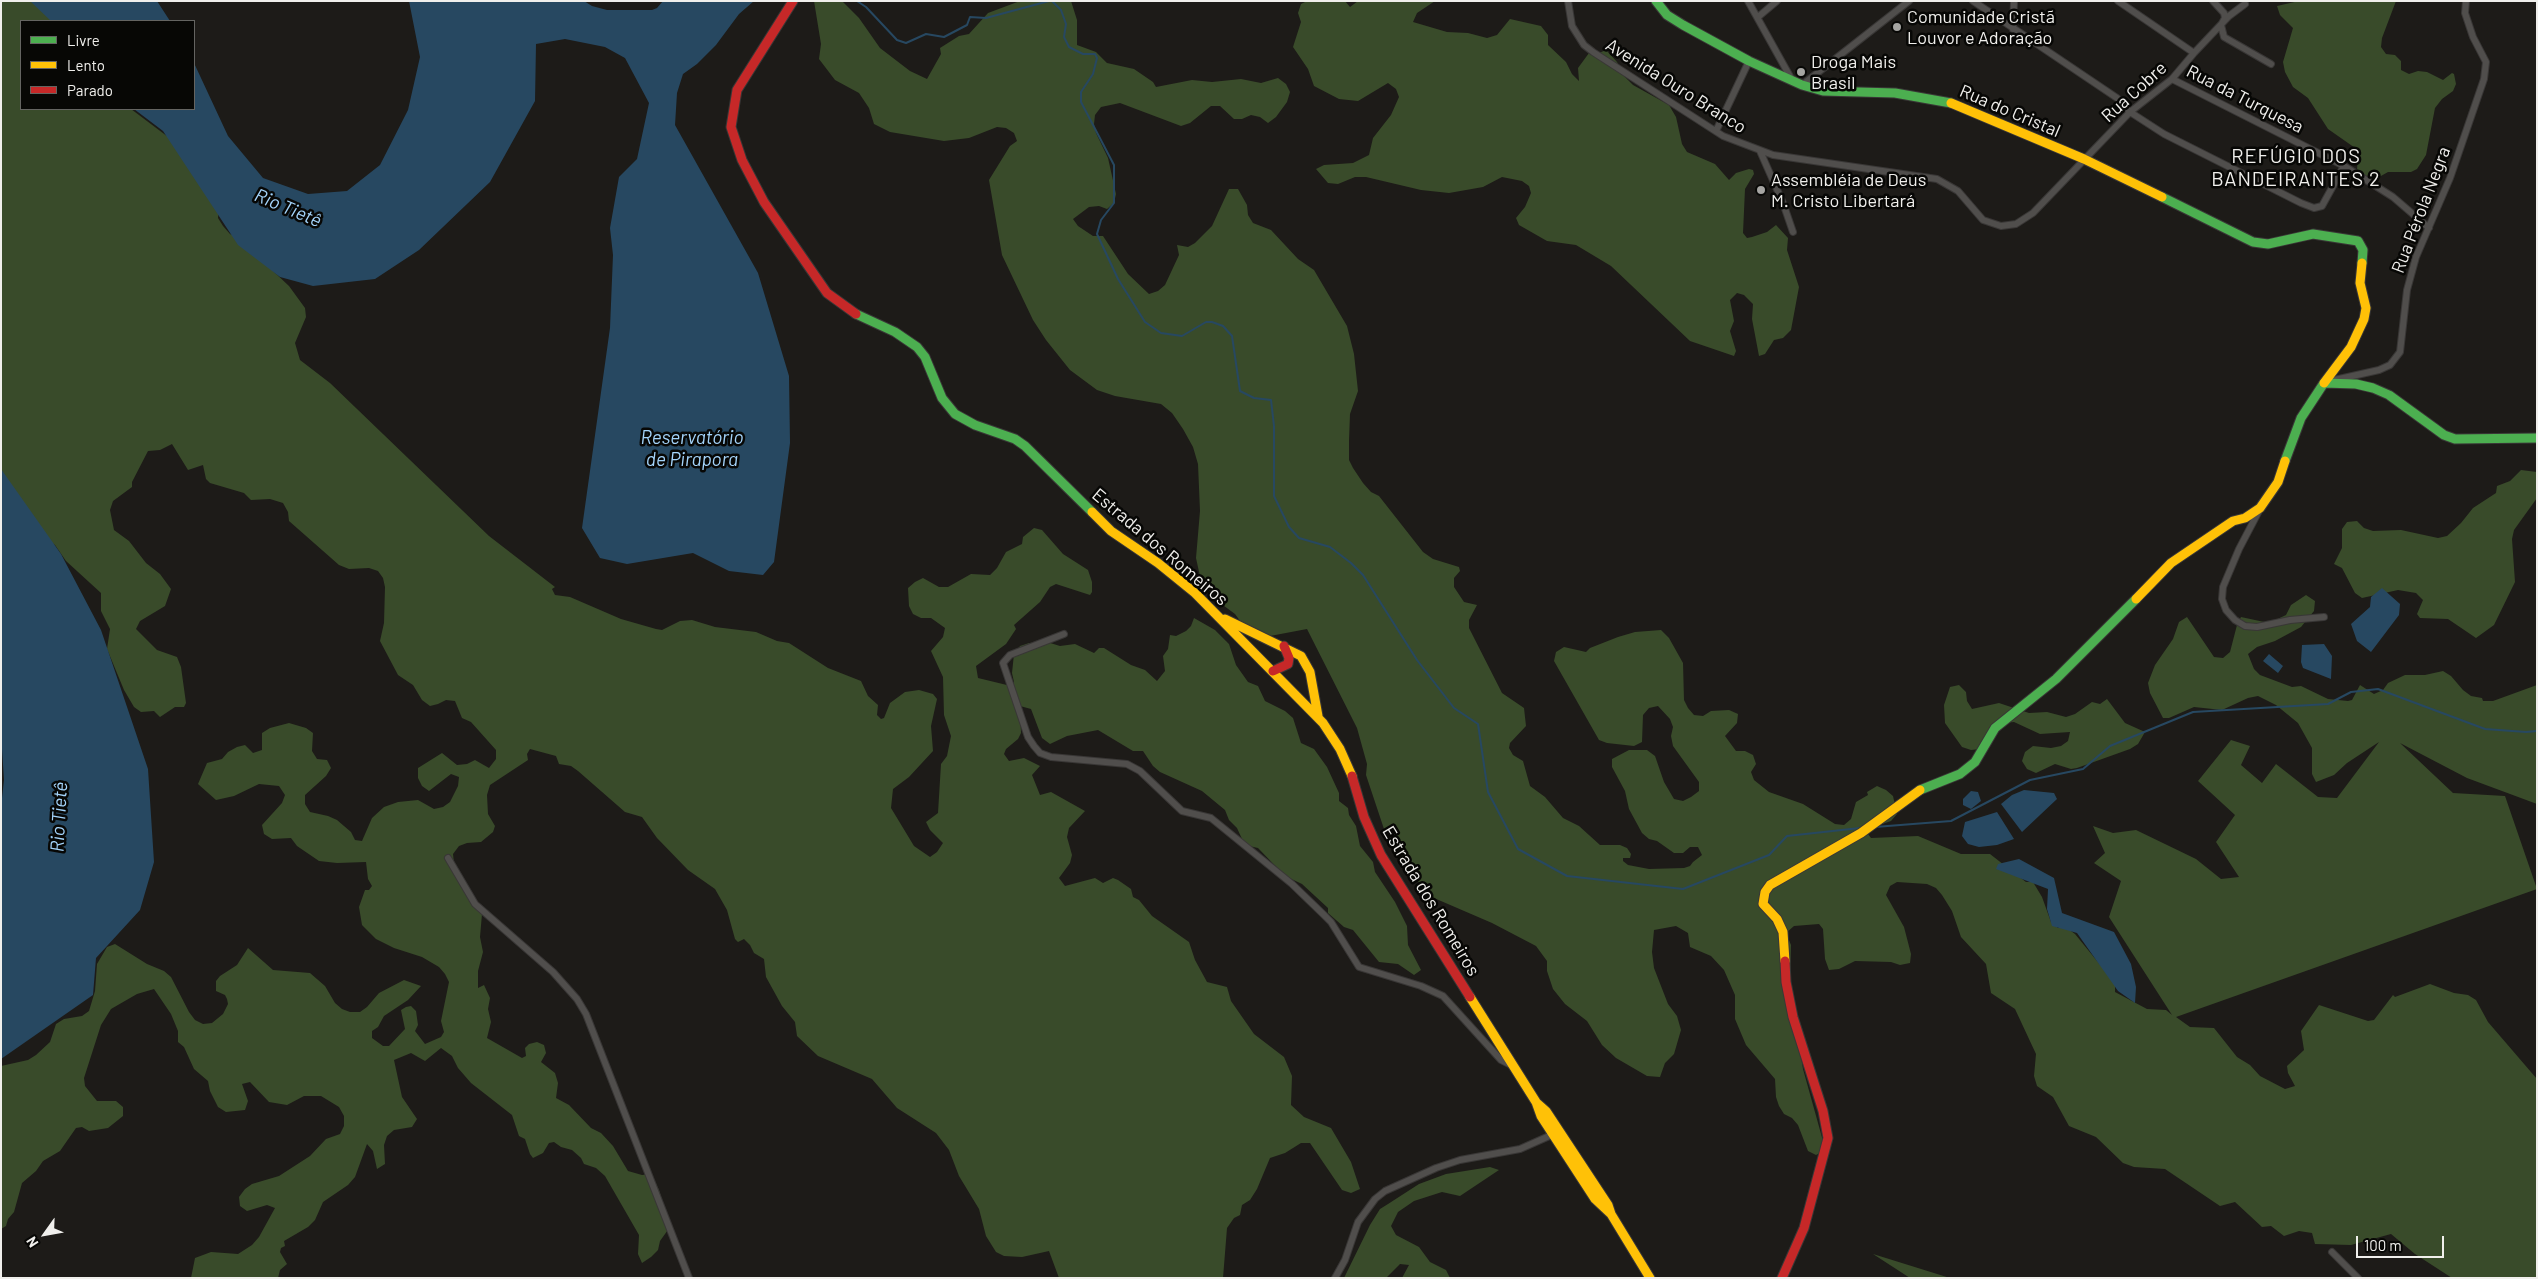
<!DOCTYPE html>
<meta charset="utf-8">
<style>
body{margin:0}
#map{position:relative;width:2538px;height:1279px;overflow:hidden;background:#1d1b18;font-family:Barlow,sans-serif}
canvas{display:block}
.frame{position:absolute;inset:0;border:2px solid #f0efec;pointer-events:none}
.legend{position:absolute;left:20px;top:20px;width:175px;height:90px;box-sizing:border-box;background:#070705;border:1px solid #646461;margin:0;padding:6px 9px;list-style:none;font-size:15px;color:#f0efec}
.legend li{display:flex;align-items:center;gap:10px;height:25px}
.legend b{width:25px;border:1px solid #646461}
.north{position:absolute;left:20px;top:1209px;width:50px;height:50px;-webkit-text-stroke:4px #070705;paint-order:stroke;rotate:238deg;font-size:14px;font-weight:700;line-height:20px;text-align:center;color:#f0efec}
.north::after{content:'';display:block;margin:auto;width:18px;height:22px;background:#f0efec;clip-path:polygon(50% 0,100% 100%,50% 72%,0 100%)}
.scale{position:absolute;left:2356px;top:1236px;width:88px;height:22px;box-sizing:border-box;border:2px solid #f0efec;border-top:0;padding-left:6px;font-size:15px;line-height:18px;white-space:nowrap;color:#f0efec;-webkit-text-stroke:4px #070705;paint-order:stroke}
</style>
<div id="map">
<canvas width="2538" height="1279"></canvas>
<div class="frame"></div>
<ul class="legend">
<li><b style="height:6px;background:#4caf50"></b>Livre</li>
<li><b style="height:6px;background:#ffc107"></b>Lento</li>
<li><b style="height:6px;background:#c62828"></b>Parado</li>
</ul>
<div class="north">N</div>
<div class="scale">100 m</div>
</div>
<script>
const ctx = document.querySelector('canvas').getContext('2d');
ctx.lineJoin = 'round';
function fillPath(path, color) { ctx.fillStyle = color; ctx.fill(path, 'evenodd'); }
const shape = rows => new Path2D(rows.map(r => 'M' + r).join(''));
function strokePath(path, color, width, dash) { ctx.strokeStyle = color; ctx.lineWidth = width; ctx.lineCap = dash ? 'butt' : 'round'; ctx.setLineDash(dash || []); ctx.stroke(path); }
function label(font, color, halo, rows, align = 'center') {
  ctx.font = font + ' Barlow,sans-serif'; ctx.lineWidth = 5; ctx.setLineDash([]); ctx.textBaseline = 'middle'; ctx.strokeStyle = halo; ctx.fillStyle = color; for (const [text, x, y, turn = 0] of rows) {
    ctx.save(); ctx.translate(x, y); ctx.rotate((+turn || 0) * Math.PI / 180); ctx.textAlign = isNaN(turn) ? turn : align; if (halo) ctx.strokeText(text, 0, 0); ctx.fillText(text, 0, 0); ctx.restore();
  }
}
fillPath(shape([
 [1,1,45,1,54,21,21,21,21,109,131,109,188,152,219,207,218,218,223,226,230,234,239,239,289,286,305,308,306,317,295,343,300,360,330,383,489,536,555,587,552,589,555,595,570,597,621,619,656,629,662,630,680,621,692,620,715,627,756,632,777,641,789,643,828,668,861,681,868,696,878,705,877,715,881,719,884,718,890,703,905,692,919,690,933,694,937,699,931,726,933,751,909,777,893,789,891,808,914,846,930,857,937,852,943,843,930,830,926,822,938,813,941,764,947,756,951,736,944,715,943,677,931,651,943,637,945,628,931,618,921,618,913,614,909,606,908,588,915,582,923,578,939,587,948,587,971,574,990,575,997,568,1006,552,1022,544,1023,537,1034,528,1042,530,1063,554,1088,570,1092,582,1092,592,1090,595,1056,584,1050,587,1040,602,1014,625,1016,629,1006,644,976,666,978,678,1011,686,1014,682,1012,673,1014,654,1020,646,1029,643,1047,642,1060,646,1075,644,1094,653,1099,648,1104,648,1131,665,1145,670,1157,681,1165,671,1163,656,1168,649,1170,635,1176,636,1186,631,1191,626,1194,618,1215,630,1229,644,1236,665,1248,682,1258,686,1265,701,1285,711,1293,718,1301,743,1314,749,1327,767,1339,793,1339,801,1348,808,1349,815,1356,826,1360,846,1373,862,1375,872,1395,902,1407,926,1408,945,1421,970,1414,975,1398,964,1379,962,1353,930,1344,927,1328,913,1328,908,1302,884,1285,876,1258,848,1249,846,1242,839,1237,828,1229,820,1225,810,1202,791,1160,772,1153,766,1143,751,1133,751,1098,730,1067,736,1050,744,1042,738,1031,709,1020,706,1021,733,1018,739,1006,749,1004,754,1009,761,1024,758,1040,766,1032,775,1040,795,1051,792,1085,811,1069,828,1067,837,1072,855,1070,863,1059,878,1065,886,1095,878,1103,883,1113,878,1118,880,1131,889,1133,897,1139,900,1152,916,1189,942,1195,960,1207,982,1227,987,1231,1001,1254,1034,1284,1057,1292,1076,1291,1105,1304,1117,1331,1128,1351,1162,1360,1189,1351,1193,1342,1190,1310,1143,1301,1143,1285,1153,1270,1158,1257,1189,1250,1200,1242,1205,1240,1215,1234,1218,1227,1228,1223,1278,1059,1278,1049,1251,1022,1257,1004,1256,996,1252,986,1236,979,1209,959,1176,949,1150,936,1133,897,1108,872,1079,818,1056,797,1036,795,1022,782,1006,766,977,764,959,754,953,750,945,744,939,738,942,735,939,727,910,715,889,688,870,657,838,642,817,625,812,578,771,571,766,559,764,556,756,530,749,527,754,528,760,490,785,487,795,488,814,495,826,493,832,481,842,467,843,459,846,453,854,454,863,482,914,480,937,483,952,478,971,478,988,484,985,490,998,488,1009,491,1022,487,1038,522,1058,526,1056,525,1048,529,1044,537,1042,544,1045,546,1053,541,1062,555,1073,558,1083,556,1098,569,1105,591,1128,601,1133,613,1146,628,1171,642,1175,651,1174,659,1190,670,1227,660,1241,658,1250,651,1257,642,1263,638,1254,639,1235,605,1176,596,1168,584,1164,581,1158,572,1150,561,1147,554,1142,549,1143,543,1153,533,1158,530,1154,525,1139,519,1136,512,1115,471,1083,458,1068,452,1056,441,1048,425,1061,411,1053,394,1060,402,1097,417,1119,412,1127,394,1130,387,1136,384,1145,385,1164,377,1169,373,1151,367,1144,355,1177,348,1185,323,1202,315,1220,308,1227,284,1241,285,1246,281,1248,280,1252,287,1264,280,1270,278,1278,191,1278,195,1258,211,1252,238,1254,252,1245,259,1237,275,1208,267,1205,247,1211,240,1206,239,1197,245,1189,252,1184,279,1176,310,1156,326,1139,340,1134,344,1126,344,1116,339,1107,321,1096,304,1096,287,1105,269,1102,250,1082,242,1084,248,1101,245,1110,226,1112,218,1107,210,1091,208,1081,194,1069,184,1047,178,1042,178,1031,171,1014,154,989,137,994,111,1009,101,1025,84,1078,85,1086,97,1101,116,1101,123,1107,123,1116,108,1128,89,1131,82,1127,76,1128,60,1151,43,1161,36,1171,22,1183,14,1212,8,1219,6,1226,1,1229,1,1066,28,1060,36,1055,50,1042,56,1024,64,1019,82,1016,89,1011,95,991,97,964,107,947,115,944,147,964,164,971,171,977,189,1012,195,1020,203,1024,212,1023,223,1014,228,1004,227,999,225,995,216,991,216,981,220,976,237,965,248,948,273,970,310,973,325,986,335,1003,342,1009,350,1012,360,1012,367,1007,379,993,404,980,421,986,408,1000,384,1016,378,1027,372,1031,372,1038,383,1046,389,1046,405,1029,401,1010,406,1007,411,1006,416,1011,418,1025,415,1031,425,1044,441,1037,444,1032,441,1021,449,982,445,974,439,967,422,957,394,948,376,939,362,925,359,907,365,890,369,890,372,886,368,879,366,862,337,863,319,861,297,846,291,838,272,839,264,834,262,825,282,803,285,795,279,786,259,784,234,796,216,800,198,784,207,763,222,759,228,752,237,747,245,745,253,753,262,750,262,733,270,728,289,723,306,728,313,733,312,751,317,759,327,760,331,768,326,776,305,795,305,804,310,812,328,816,337,820,351,832,355,840,362,841,372,818,384,807,398,802,418,800,434,809,443,807,450,802,458,786,459,777,451,774,429,791,422,786,418,778,418,768,442,753,457,765,467,764,475,760,489,768,496,759,496,750,471,722,462,718,455,701,446,700,438,704,430,706,422,700,413,685,398,675,380,641,384,623,385,587,383,578,378,571,369,568,349,569,339,565,289,521,288,512,283,503,270,499,251,500,244,493,210,483,206,479,203,465,188,470,172,444,160,450,148,451,132,482,132,487,113,501,110,510,114,530,129,541,146,563,160,574,171,589,165,606,140,621,136,629,157,650,177,657,181,667,186,703,184,707,175,707,160,717,154,711,141,712,134,707,124,690,107,649,110,629,101,611,101,593,66,561,55,545,40,534,1,470],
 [814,1,842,1,859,18,880,48,910,71,927,79,941,54,940,48,959,36,969,34,988,13,1020,1,1071,1,1077,20,1077,45,1096,52,1107,63,1134,69,1153,82,1156,87,1192,80,1212,82,1241,79,1261,83,1278,78,1286,84,1290,92,1287,102,1276,117,1268,123,1260,117,1251,115,1242,119,1234,119,1220,106,1211,106,1190,123,1181,126,1120,103,1101,107,1095,115,1094,124,1096,133,1108,158,1116,194,1114,203,1107,209,1099,206,1089,207,1073,219,1078,226,1093,236,1103,236,1128,274,1149,294,1158,291,1165,285,1179,255,1177,245,1188,247,1195,243,1212,226,1229,189,1238,189,1247,205,1248,215,1253,223,1271,230,1298,259,1314,270,1347,326,1354,354,1358,391,1350,414,1349,441,1349,460,1353,468,1363,483,1371,492,1379,496,1423,552,1433,559,1459,567,1460,571,1454,578,1454,587,1464,602,1477,605,1469,620,1469,628,1502,693,1524,708,1526,726,1510,743,1509,748,1513,755,1523,761,1530,786,1545,797,1563,818,1579,826,1600,845,1620,845,1627,848,1631,854,1630,858,1623,858,1623,861,1628,865,1649,869,1684,868,1690,866,1693,862,1702,855,1698,847,1690,847,1683,853,1674,853,1657,841,1649,839,1642,833,1629,809,1625,791,1612,767,1612,759,1629,750,1647,750,1655,756,1664,782,1674,799,1683,801,1691,797,1699,791,1699,782,1673,746,1671,736,1673,727,1670,719,1658,706,1649,708,1643,715,1642,742,1634,746,1607,743,1599,740,1554,661,1556,652,1564,647,1586,652,1590,648,1618,637,1635,632,1661,630,1669,638,1683,663,1684,700,1688,708,1694,715,1703,716,1711,711,1729,710,1738,714,1737,723,1725,736,1736,751,1745,751,1753,755,1756,764,1751,772,1754,780,1769,792,1803,804,1835,824,1844,825,1851,819,1856,802,1868,795,1867,792,1877,786,1886,790,1893,796,1897,814,1891,821,1865,830,1871,838,1918,836,1961,854,1990,854,2026,882,2033,882,2042,897,2051,922,2058,928,2067,928,2075,934,2115,983,2115,992,2147,1009,2166,1010,2172,1015,2109,917,2121,881,2094,863,2105,853,2093,826,2113,833,2136,830,2196,859,2221,879,2239,877,2216,842,2235,815,2198,781,2231,740,2250,746,2241,765,2262,783,2276,764,2318,797,2337,798,2379,742,2347,763,2334,775,2316,782,2312,774,2312,748,2298,723,2276,705,2258,696,2248,698,2222,710,2194,707,2169,718,2163,718,2150,693,2148,683,2155,665,2173,639,2179,622,2187,617,2214,657,2223,658,2230,652,2237,625,2241,617,2269,623,2286,615,2291,605,2306,595,2315,601,2314,611,2301,627,2275,641,2257,647,2248,654,2254,669,2260,675,2292,687,2301,686,2328,699,2348,701,2352,700,2360,685,2374,694,2383,690,2388,683,2405,675,2425,675,2443,671,2451,676,2463,690,2471,696,2482,698,2483,701,2493,701,2537,685,2537,804,2467,778,2400,743,2453,793,2505,796,2537,889,2176,1017,2190,1027,2214,1028,2237,1057,2250,1065,2260,1076,2285,1089,2295,1086,2288,1073,2287,1066,2304,1050,2301,1031,2319,1005,2368,1021,2374,1020,2393,995,2395,997,2430,984,2454,993,2468,995,2476,1000,2488,1022,2537,1079,2537,1278,2452,1278,2415,1254,2391,1234,2351,1245,2315,1244,2312,1233,2299,1231,2284,1236,2271,1226,2262,1227,2235,1202,2220,1206,2165,1169,2134,1167,2123,1163,2096,1137,2069,1126,2053,1097,2037,1086,2034,1076,2036,1054,2015,1009,1991,993,1986,964,1961,937,1952,911,1942,895,1936,888,1927,884,1897,882,1890,886,1886,895,1904,927,1911,954,1910,963,1900,965,1891,962,1855,961,1839,969,1829,970,1825,959,1823,929,1819,924,1794,926,1786,933,1791,945,1790,986,1803,1069,1823,1141,1824,1151,1816,1155,1808,1151,1798,1125,1792,1118,1784,1114,1779,1106,1776,1097,1775,1079,1746,1045,1735,1019,1735,995,1724,970,1711,956,1690,947,1688,933,1676,926,1654,930,1652,952,1654,968,1668,1004,1677,1016,1681,1030,1674,1054,1665,1063,1660,1077,1647,1076,1616,1058,1602,1045,1587,1021,1565,1004,1553,989,1547,971,1547,961,1536,946,1492,923,1427,895,1384,829,1366,775,1367,764,1357,728,1307,629,1270,636,1248,632,1235,614,1216,600,1201,581,1196,558,1200,511,1198,464,1193,447,1183,429,1172,413,1161,404,1115,396,1097,390,1070,370,1046,340,1033,320,1002,255,989,180,1010,146,1017,141,1014,133,1006,128,997,127,969,138,944,141,890,132,874,124,869,108,859,93,835,80,819,59,821,44],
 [1307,1,1345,1,1350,7,1358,1,1435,1,1417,13,1413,22,1447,32,1468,33,1487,38,1497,35,1510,19,1541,26,1548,35,1548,45,1566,62,1572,74,1579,81,1578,68,1589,53,1599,53,1606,50,1617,62,1625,77,1633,85,1669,105,1676,117,1682,144,1687,152,1715,164,1729,180,1736,173,1749,169,1753,170,1754,174,1745,189,1743,233,1747,238,1752,237,1767,232,1776,225,1788,238,1787,250,1799,287,1791,330,1783,338,1774,340,1765,354,1759,356,1752,319,1753,304,1744,295,1737,293,1730,300,1734,321,1730,331,1736,351,1734,356,1690,341,1611,266,1576,245,1547,241,1519,225,1516,218,1525,207,1531,193,1529,186,1522,181,1502,177,1483,187,1449,193,1421,190,1366,177,1355,177,1338,184,1328,183,1316,169,1324,165,1353,163,1369,155,1373,138,1391,115,1399,97,1396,89,1388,83,1358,101,1339,99,1314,86,1308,69,1293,47,1301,22,1298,13,1301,4],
 [2299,1,2396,1,2382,38,2381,47,2386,54,2395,55,2401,61,2401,70,2409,74,2418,71,2427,72,2443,80,2452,73,2454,74,2456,84,2453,91,2442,99,2435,108,2426,155,2417,169,2411,172,2388,172,2372,181,2364,183,2357,171,2358,150,2328,129,2308,98,2293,87,2285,72,2283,62,2293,28,2280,15,2277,6],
 [2521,470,2537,472,2537,498,2514,530,2512,539,2515,582,2494,625,2476,638,2448,619,2420,618,2417,614,2423,600,2416,593,2398,590,2362,598,2355,593,2342,568,2334,564,2342,548,2342,529,2347,522,2357,521,2364,528,2373,531,2401,530,2438,538,2447,536,2461,523,2473,508,2496,493,2497,486,2510,481],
 [1959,685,1966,692,1967,701,1972,709,1999,703,2029,713,2047,712,2066,717,2075,714,2092,702,2100,704,2107,699,2125,723,2145,732,2138,744,2130,749,2077,768,2071,769,2055,764,2036,773,2027,769,2022,761,2025,752,2033,746,2051,748,2061,746,2068,741,2070,732,2040,734,2014,722,2005,723,1980,749,1971,750,1962,747,1945,723,1944,705,1950,687],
 [1490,1167,1499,1170,1460,1196,1442,1192,1414,1201,1398,1212,1391,1226,1396,1235,1419,1247,1430,1262,1446,1270,1450,1278,1402,1278,1409,1265,1400,1264,1386,1278,1344,1278,1370,1225,1380,1209,1388,1204,1419,1184,1446,1174],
 [1873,1254,1950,1278,1910,1278]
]), '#394b2a');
fillPath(shape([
 [30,1,157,1,170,21,51,21],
 [409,1,584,1,592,6,607,10,652,10,657,8,663,1,754,1,739,14,716,45,697,64,683,74,677,93,675,125,758,273,789,376,790,443,774,562,763,575,729,571,693,553,627,564,600,558,582,528,610,328,613,255,610,228,619,177,637,159,649,103,625,58,605,47,565,39,536,44,535,101,490,182,419,250,375,279,313,286,280,277,238,245,163,131,134,109,194,109,194,63,228,136,263,178,308,194,347,191,380,165,408,110,420,57],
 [1,469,61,554,101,630,148,769,154,862,140,910,96,958,93,995,1,1059,1,807,4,780,1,734],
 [2382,588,2400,604,2399,615,2371,652,2357,641,2351,624,2370,607,2371,597],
 [2324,644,2332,656,2331,679,2303,668,2301,662,2302,645],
 [2269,654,2283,666,2278,673,2263,661],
 [2024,790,2054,793,2057,799,2022,832,2001,804,2012,795],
 [1971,791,1978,792,1981,801,1971,809,1963,805,1963,799],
 [1997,812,2014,839,1997,845,1979,847,1968,844,1962,836,1965,822],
 [2019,859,2054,878,2062,913,2114,932,2131,964,2136,987,2135,1003,2118,991,2077,933,2052,926,2047,909,2048,889,1996,869,1998,864]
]), '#274861');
strokePath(shape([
 [857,1,866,7,897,40,906,43,926,34,944,37,967,25,970,17,986,18,1049,1],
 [1052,1,1061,10,1066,24,1064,37,1069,47,1083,54,1095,54,1097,58,1093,74,1081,92,1081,102,1114,165,1114,203,1101,220,1097,234,1118,279,1145,322,1161,333,1182,336,1206,322,1212,322,1223,326,1232,336,1240,391,1254,398,1271,400,1274,426,1274,496,1289,527,1299,538,1330,547,1351,563,1363,575,1417,660,1454,708,1478,724,1488,792,1518,849,1567,876,1683,889,1769,855,1787,836,1860,828],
 [1875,827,1951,821,2030,780,2083,769,2110,746,2193,712,2328,704,2351,692,2378,689,2485,729,2526,732,2537,731]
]), '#274861', 2);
const street = shape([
 [1568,1,1572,26,1584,45,1593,52,1723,136,1773,155,1937,179,1958,191,1983,220,2001,226,2016,224,2033,213,2130,112,2172,79,2194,53,2229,16,2245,4],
 [1748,1,1792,80],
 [1973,1,2117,98,2130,112,2164,134,2301,203,2314,208,2322,206,2344,166],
 [2118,1,2194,53],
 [2213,1,2224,13,2225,18,2221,25,2224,37,2271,64],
 [1758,17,1777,1],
 [2013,29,2014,1],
 [2172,79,2344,166,2393,197,2429,228],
 [1802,85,1909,1],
 [1716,131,1749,61],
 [1760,151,1783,203,1793,232],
 [2330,381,2379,370,2390,365,2400,352,2407,290,2416,257,2450,178,2484,79,2486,62,2473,37,2465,13,2466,1],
 [2260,509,2239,549,2223,587,2222,599,2226,610,2235,620,2245,626,2257,627,2290,620,2324,617],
 [1064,634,1010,655,1003,663,1028,737,1034,746,1040,753,1051,757,1127,764,1140,771,1182,811,1211,818,1292,884,1323,914,1331,922,1359,967,1421,986,1443,996,1501,1060,1513,1066],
 [448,858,475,904,553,972,577,999,586,1014,689,1278],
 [2332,1252,2358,1278],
 [1335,1278,1345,1260,1358,1222,1375,1199,1385,1191,1436,1168,1460,1160,1520,1149,1556,1133]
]);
const fast = shape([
 [1656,1,1667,15,1683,25,1749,61,1802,85,1823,91,1895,93,1951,103],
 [2162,197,2253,242,2268,244,2313,234,2358,241,2363,250,2362,263],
 [856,314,895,332,917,347,925,357,942,398,955,414,975,425,1015,439,1025,446,1092,512],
 [2285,461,2301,418,2324,383,2356,384,2373,388,2389,395,2444,435,2455,439,2537,438],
 [1920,790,1960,774,1975,762,1995,728,2056,679,2136,599]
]);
const slow = shape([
 [1951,103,2084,159,2162,197],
 [2324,383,2351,347,2364,319,2366,308,2360,283,2362,263],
 [1092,512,1111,531,1158,563,1195,593,1323,723,1340,749,1352,776],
 [2136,599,2171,563,2233,521,2245,518,2260,508,2278,482,2285,461],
 [1225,619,1301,656,1310,672,1318,716],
 [1785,961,1783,932,1777,919,1763,904,1765,892,1770,885,1861,833,1920,790],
 [1470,997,1536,1102,1541,1116,1595,1199,1611,1214],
 [1537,1103,1546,1111,1608,1205,1611,1214,1650,1278]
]);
const jam = shape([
 [793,1,737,90,731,127,742,160,764,202,827,293,856,314],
 [1273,671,1288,664,1289,658,1284,646],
 [1352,776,1364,817,1381,855,1470,997],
 [1782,1278,1804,1228,1828,1138,1823,1111,1793,1017,1786,982,1785,961]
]);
strokePath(street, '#393736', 8);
strokePath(fast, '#393736', 11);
strokePath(slow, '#393736', 11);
strokePath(jam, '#393736', 11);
strokePath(street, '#504e4c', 6);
strokePath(fast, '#4caf50', 9);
strokePath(slow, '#ffc107', 9);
strokePath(jam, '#c62828', 9);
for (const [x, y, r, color] of [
 [1897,27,5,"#a6a5a2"],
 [1801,72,5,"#a6a5a2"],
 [1761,190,5,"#a6a5a2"]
]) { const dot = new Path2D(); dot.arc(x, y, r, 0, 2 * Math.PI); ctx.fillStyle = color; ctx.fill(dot); strokePath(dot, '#070705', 2); }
label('18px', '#f0efec', '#070705', [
 ["Comunidade Cristã",1907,17],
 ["Louvor e Adoração",1907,38],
 ["Droga Mais",1811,62],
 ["Brasil",1811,83],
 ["Assembléia de Deus",1771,180],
 ["M. Cristo Libertará",1771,201]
], 'left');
label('18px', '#f0efec', '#070705', [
 ["Avenida Ouro Branco",1676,86,32],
 ["Rua Cobre",2134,92,-42],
 ["Rua da Turquesa",2245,99,27],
 ["Rua do Cristal",2010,111,23],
 ["Rua Pérola Negra",2421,210,-69],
 ["Estrada dos Romeiros",1160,547,40],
 ["Estrada dos Romeiros",1431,901,59]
]);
label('italic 19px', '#a4d4fb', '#070705', [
 ["Rio Tietê",288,208,23],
 ["Reservatório",692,438],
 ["de Pirapora",692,460],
 ["Rio Tietê",59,817,-87]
]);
ctx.letterSpacing = '1px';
label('20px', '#f0efec', '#070705', [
 ["REFÚGIO DOS",2296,156],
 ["BANDEIRANTES 2",2296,179]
]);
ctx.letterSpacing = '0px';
</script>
